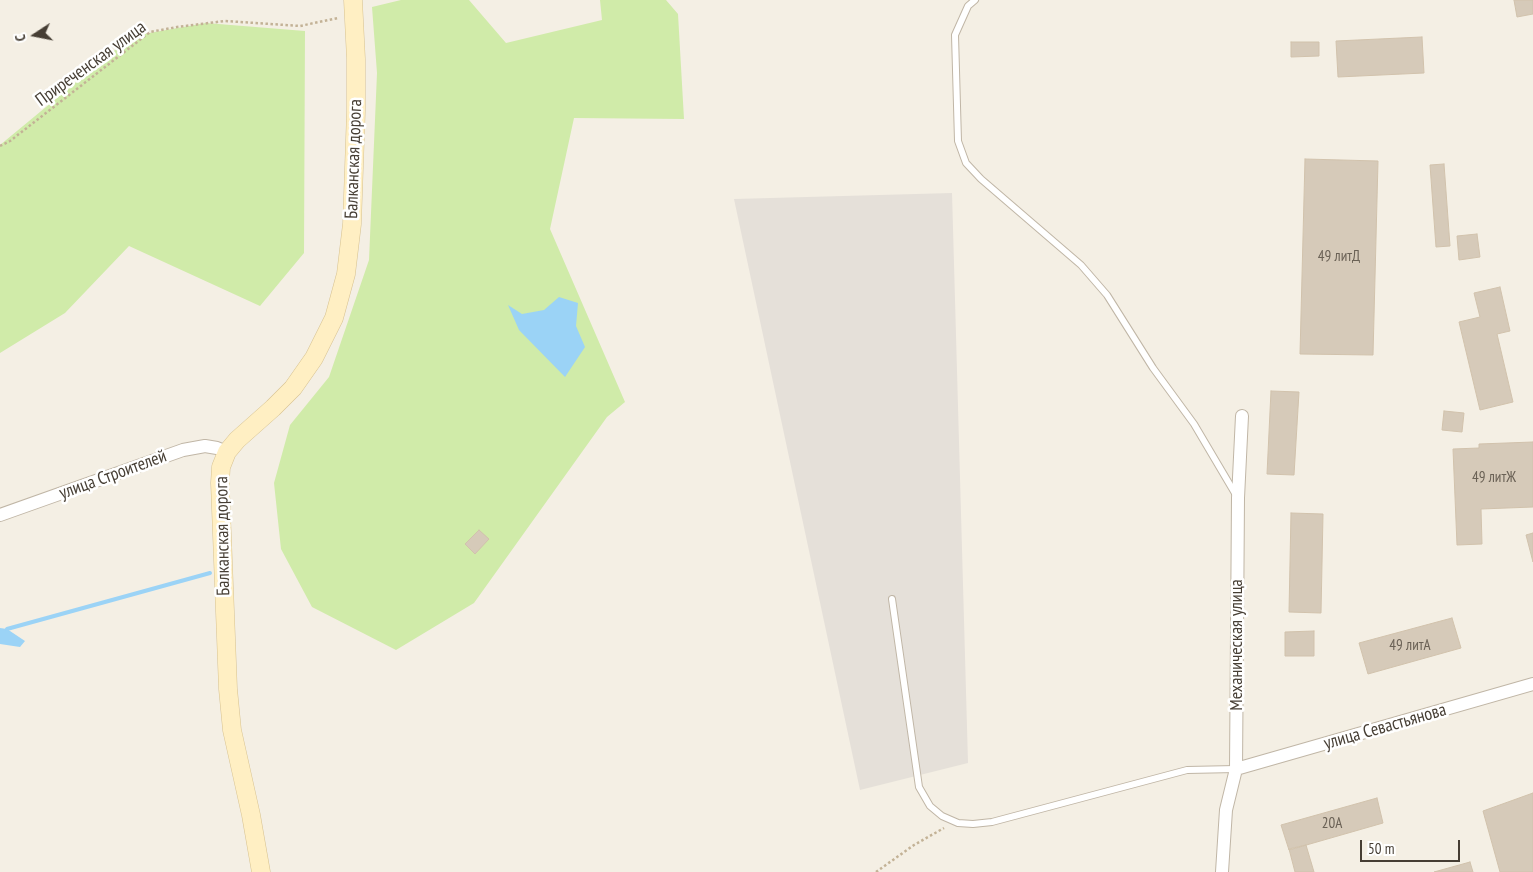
<!DOCTYPE html>
<meta charset="utf-8">
<style>
body{margin:0}
#map{position:relative;width:1533px;height:872px;overflow:hidden;background:#f4efe4;font-family:"PT Sans Narrow",sans-serif}
canvas{display:block}
.north{position:absolute;left:10px;top:10px;width:50px;height:50px;-webkit-text-stroke:4px #fff;paint-order:stroke;rotate:259deg;font-size:14px;font-weight:700;line-height:20px;text-align:center;color:#463e34}
.north::after{content:'';display:block;margin:auto;width:18px;height:22px;background:#463e34;clip-path:polygon(50% 0,100% 100%,50% 72%,0 100%)}
.scale{position:absolute;left:1360px;top:840px;width:100px;height:22px;box-sizing:border-box;border:2px solid #463e34;border-top:0;padding-left:6px;font-size:15px;line-height:18px;white-space:nowrap;color:#463e34;-webkit-text-stroke:4px #fff;paint-order:stroke}
</style>
<div id="map">
<canvas width="1533" height="872"></canvas>
<div class="north">С</div>
<div class="scale">50 m</div>
</div>
<script>
const ctx = document.querySelector('canvas').getContext('2d');
ctx.lineJoin = 'round';
function fillPath(path, color) { ctx.fillStyle = color; ctx.fill(path, 'evenodd'); }
const shape = rows => new Path2D(rows.map(r => 'M' + r).join(''));
function strokePath(path, color, width, dash) { ctx.strokeStyle = color; ctx.lineWidth = width; ctx.lineCap = dash ? 'butt' : 'round'; ctx.setLineDash(dash || []); ctx.stroke(path); }
function label(font, color, halo, rows, align = 'center') {
  ctx.font = font + ' "PT Sans Narrow",sans-serif'; ctx.lineWidth = 5; ctx.setLineDash([]); ctx.textBaseline = 'middle'; ctx.strokeStyle = halo; ctx.fillStyle = color; for (const [text, x, y, turn = 0] of rows) {
    ctx.save(); ctx.translate(x, y); ctx.rotate((+turn || 0) * Math.PI / 180); ctx.textAlign = isNaN(turn) ? turn : align; if (halo) ctx.strokeText(text, 0, 0); ctx.fillText(text, 0, 0); ctx.restore();
  }
}
fillPath(shape([
 [952,193,968,763,860,790,734,199]
]), '#e5e0d9');
fillPath(shape([
 [401,0,469,0,506,43,602,20,600,0,666,0,678,14,684,119,574,118,550,229,625,402,607,417,474,603,396,650,312,607,281,549,274,483,290,425,329,377,369,260,377,73,372,7],
 [206,23,305,31,304,253,260,306,129,246,65,313,0,353,0,145,132,36]
]), '#d0eba9');
fillPath(shape([
 [559,297,578,303,576,326,585,347,565,377,519,330,508,305,522,314,544,310],
 [0,628,7,629,25,641,20,647,0,644]
]), '#9bd3f6');
strokePath(shape([
 [7,629,210,573]
]), '#9bd3f6', 4);
const building = shape([
 [1514,0,1533,0,1533,14,1517,17,1514,0],
 [1422,37,1424,73,1338,77,1336,41,1422,37],
 [1291,42,1319,42,1319,56,1291,57,1291,42],
 [1305,159,1378,161,1373,355,1300,354,1305,159],
 [1444,164,1450,246,1436,247,1430,165,1444,164],
 [1477,234,1480,257,1459,260,1457,236,1477,234],
 [1500,287,1510,331,1497,334,1513,402,1480,410,1459,322,1480,317,1474,293,1500,287],
 [1271,391,1299,392,1294,475,1267,474,1271,391],
 [1444,411,1464,413,1462,432,1442,430,1444,411],
 [1533,442,1533,507,1481,509,1482,544,1457,545,1453,449,1479,448,1479,444,1533,442],
 [1291,513,1323,514,1321,613,1289,612,1291,513],
 [479,530,489,539,475,554,465,544,479,530],
 [1533,533,1533,562,1526,535,1533,533],
 [1452,618,1461,648,1368,674,1359,643,1452,618],
 [1314,631,1314,656,1285,656,1285,632,1314,631],
 [1533,793,1533,872,1500,872,1483,811,1533,793],
 [1377,798,1383,823,1289,850,1281,825,1377,798],
 [1306,845,1314,872,1295,872,1289,849,1306,845],
 [1470,862,1473,872,1434,872,1470,862]
]);
fillPath(building, '#d6cab9');
strokePath(building, '#d1c2ac', 1);
const lane = shape([
 [975,0,968,6,955,35,958,141,966,163,981,179,1081,265,1107,295,1153,368,1194,424,1236,495],
 [892,599,919,787,930,806,942,816,958,823,973,824,992,822,1187,770,1236,769]
]);
const street = shape([
 [0,515,183,450,205,446,217,448,227,452],
 [1236,769,1533,684],
 [1222,872,1226,810,1236,769,1238,498,1242,416]
]);
const secondary = shape([
 [261,872,251,815,232,730,228,689,220,483,221,467,227,452,237,440,273,408,293,388,314,358,334,318,346,274,352,224,356,111,356,59,353,0]
]);
strokePath(lane, '#c0b6a6', 8);
strokePath(street, '#c0b6a6', 14);
strokePath(secondary, '#d7c290', 19);
strokePath(shape([
 [0,146,10,141,150,32,177,27,225,21,300,26,338,18],
 [876,872,914,845,944,828]
]), '#c3b296', 2.5, [2.5, 2.5]);
strokePath(lane, '#fff', 6);
strokePath(street, '#fff', 12);
strokePath(secondary, '#ffefc3', 18);
label('15px', '#6a6155', null, [
 ["49 литД",1339,257],
 ["49 литЖ",1494,478],
 ["49 литА",1410,646],
 ["20А",1332,824]
]);
label('18px', '#463e34', '#fff', [
 ["Приреченская улица",91,64,-36],
 ["Балканская дорога",354,159,-88],
 ["улица Строителей",113,475,-20],
 ["Балканская дорога",223,536,-91],
 ["Механическая улица",1237,645,-90],
 ["улица Севастьянова",1385,727,-16]
]);
</script>
